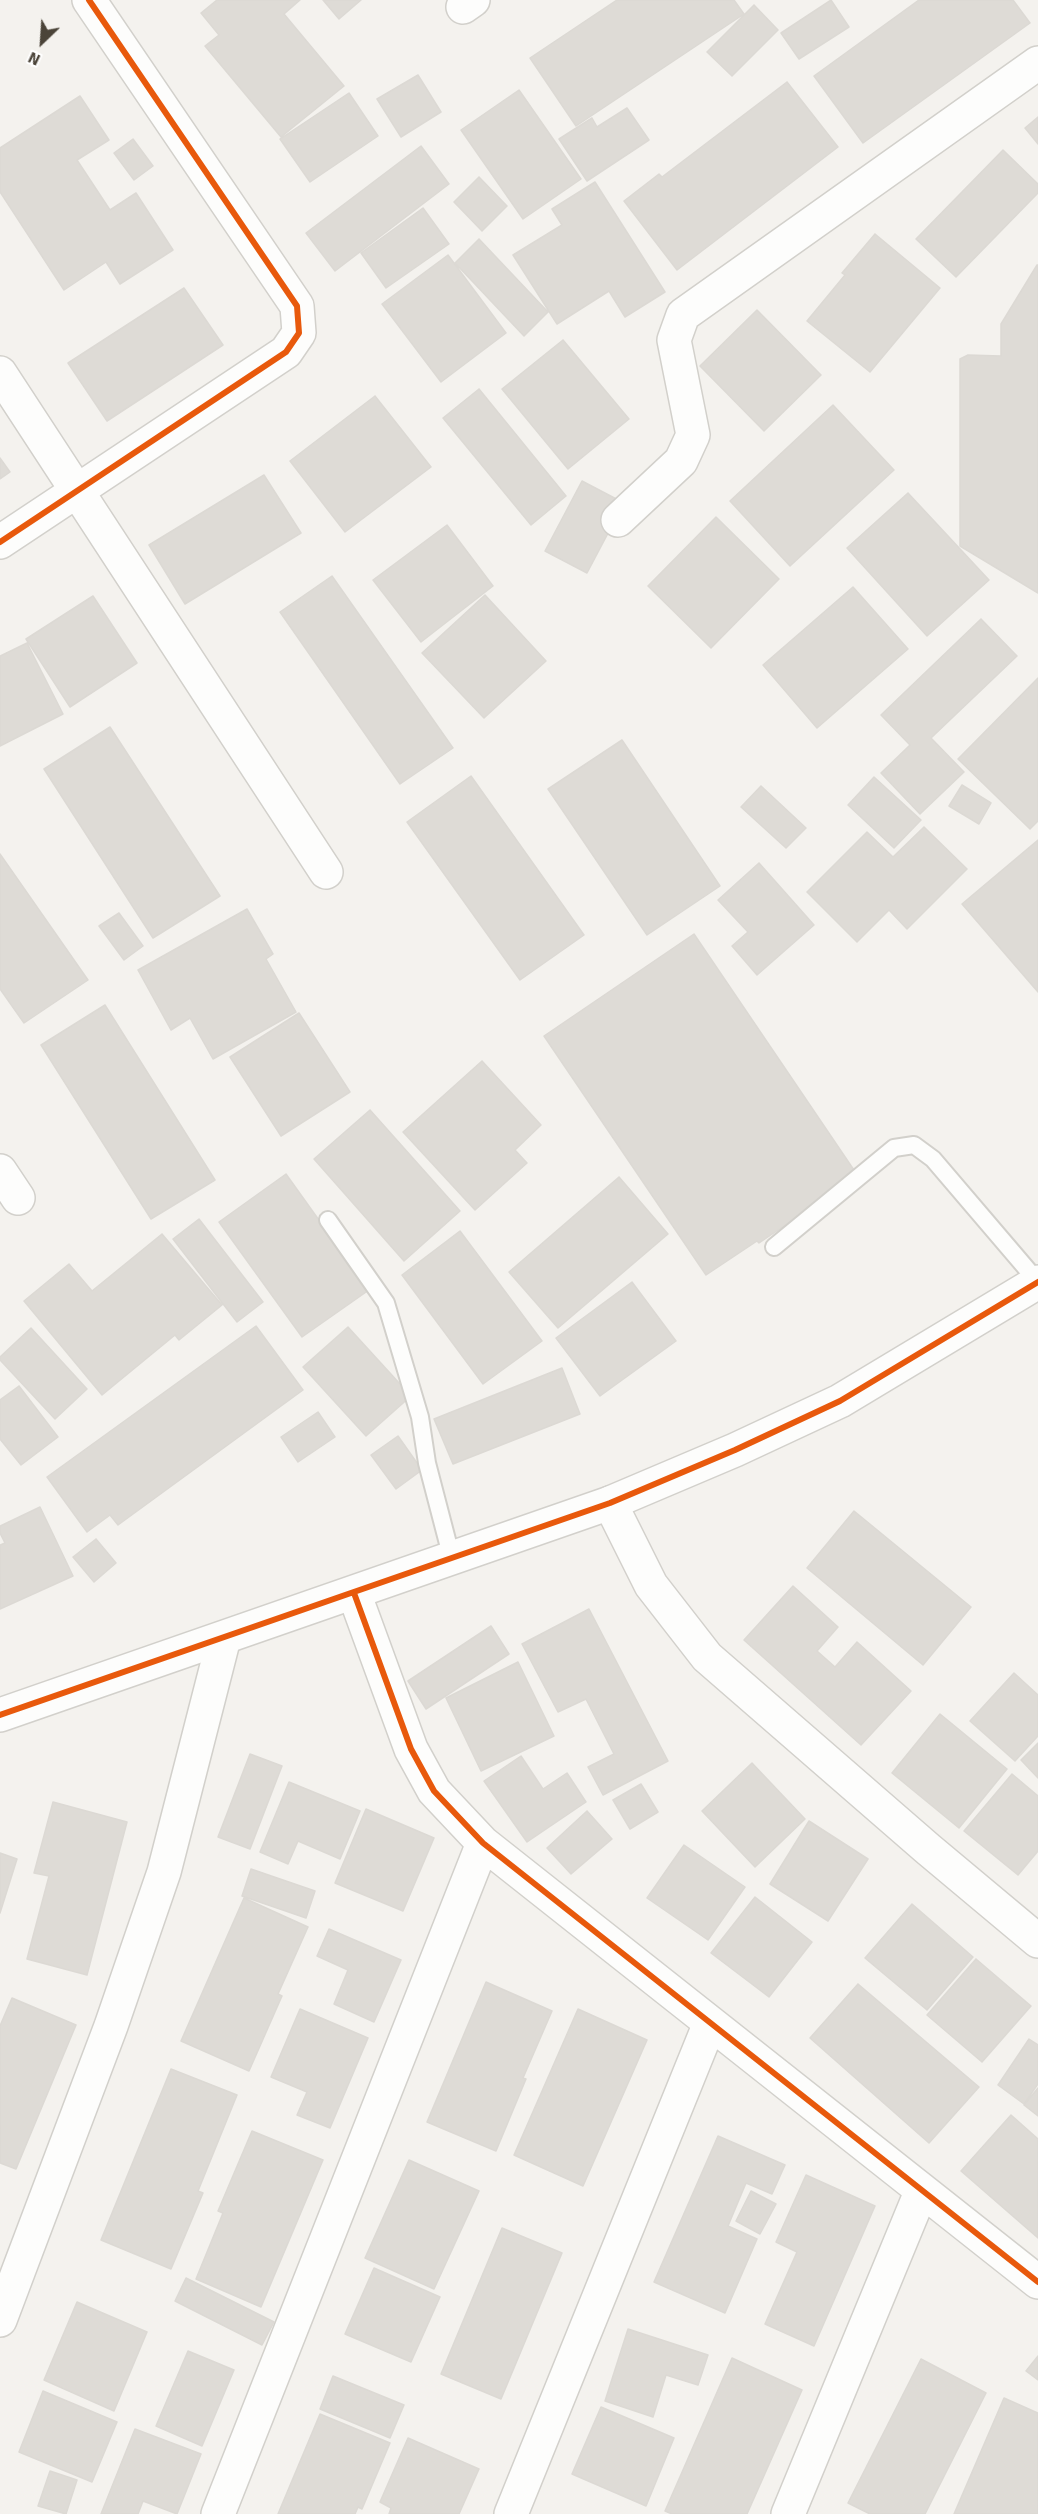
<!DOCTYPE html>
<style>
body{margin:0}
#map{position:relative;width:1038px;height:2514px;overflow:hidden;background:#f4f2ee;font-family:Signika,sans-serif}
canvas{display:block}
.north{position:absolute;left:12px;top:12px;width:60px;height:60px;-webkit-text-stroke:4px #fff;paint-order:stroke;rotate:205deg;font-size:16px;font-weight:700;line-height:24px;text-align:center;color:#4b4439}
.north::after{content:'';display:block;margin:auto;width:21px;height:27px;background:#4b4439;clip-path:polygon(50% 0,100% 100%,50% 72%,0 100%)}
</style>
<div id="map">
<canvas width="1038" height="2514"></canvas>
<div class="north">N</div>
</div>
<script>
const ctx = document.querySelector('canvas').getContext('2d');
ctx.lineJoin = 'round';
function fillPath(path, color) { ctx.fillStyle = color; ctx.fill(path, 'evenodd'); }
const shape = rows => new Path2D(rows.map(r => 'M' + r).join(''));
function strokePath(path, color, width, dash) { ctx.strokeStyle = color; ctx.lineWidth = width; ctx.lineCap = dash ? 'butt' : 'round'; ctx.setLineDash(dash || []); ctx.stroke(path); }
const building = shape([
 [217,0,300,0,284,14,344,86,281,137,205,46,219,35,201,13,217,0],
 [323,0,361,0,339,19,323,0],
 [617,0,734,0,744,14,576,126,530,58,617,0],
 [831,0,849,27,799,59,781,33,831,0],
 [919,0,1013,0,1030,23,863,143,814,76,919,0],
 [754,5,778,30,732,76,707,52,754,5],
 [418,75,441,112,401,137,377,99,418,75],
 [787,82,838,147,677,270,624,201,659,174,662,177,787,82],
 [519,90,581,179,523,219,461,130,519,90],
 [349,93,378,136,310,182,280,139,349,93],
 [80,96,109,140,77,160,110,210,136,193,173,250,120,284,106,262,64,290,0,192,0,148,80,96],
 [627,108,649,140,587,181,559,139,592,118,597,127,627,108],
 [1038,117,1038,144,1025,128,1038,117],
 [133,139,153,166,134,180,114,153,133,139],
 [421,146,449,184,335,271,306,233,421,146],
 [1003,150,1038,184,1038,193,956,277,916,239,1003,150],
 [479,177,507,206,482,231,454,202,479,177],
 [595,182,665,292,625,317,609,291,557,324,513,255,562,225,552,209,595,182],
 [423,208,449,244,386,288,361,253,423,208],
 [875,234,940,288,870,372,807,321,845,275,842,273,875,234],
 [479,239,548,312,524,336,455,263,479,239],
 [448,255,506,333,441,382,382,304,448,255],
 [1037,265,1038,265,1038,593,960,546,960,359,968,355,1001,356,1001,324,1037,265],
 [184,288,223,345,107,421,68,363,184,288],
 [757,310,821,375,764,431,700,366,757,310],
 [563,340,629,419,568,469,502,389,563,340],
 [479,389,566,496,531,525,443,418,479,389],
 [375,396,431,467,345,532,290,461,375,396],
 [833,405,894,470,790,566,730,501,833,405],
 [0,458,10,472,0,479,0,458],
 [264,475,301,533,185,604,149,545,264,475],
 [582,481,624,503,587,573,545,551,582,481],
 [908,493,989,580,927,636,847,548,908,493],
 [716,517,779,579,711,648,648,586,716,517],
 [447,525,493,586,421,642,373,580,447,525],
 [332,576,453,748,400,784,280,612,332,576],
 [853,587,908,649,817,728,763,665,853,587],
 [485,595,546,661,484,718,422,653,485,595],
 [93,596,137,663,70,707,26,639,93,596],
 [981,619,1017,656,931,738,964,772,920,814,881,773,910,745,881,715,981,619],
 [27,643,63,714,0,746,0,656,27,643],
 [1038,678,1038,821,1030,829,958,759,1038,678],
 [110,727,220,896,153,938,44,769,110,727],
 [622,740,720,886,647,935,548,789,622,740],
 [471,776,584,935,520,980,407,822,471,776],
 [874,777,921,820,894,848,848,805,874,777],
 [962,785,991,803,979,824,949,806,962,785],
 [761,786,806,828,786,848,741,807,761,786],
 [924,827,967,869,907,929,889,910,857,942,807,892,867,832,893,857,924,827],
 [1038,840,1038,992,962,904,1038,840],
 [0,854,88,980,24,1023,0,989,0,854],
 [759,863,814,925,757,975,732,946,748,932,718,900,759,863],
 [247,909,273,954,266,959,296,1012,213,1059,190,1018,171,1030,138,970,247,909],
 [119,913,143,946,124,960,99,926,119,913],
 [694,934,858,1176,759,1243,757,1241,706,1275,544,1036,694,934],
 [105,1005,215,1180,151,1219,41,1045,105,1005],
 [299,1013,350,1092,281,1136,230,1057,299,1013],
 [482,1061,541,1125,515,1150,527,1163,475,1210,403,1132,482,1061],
 [370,1110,460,1211,404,1261,314,1159,370,1110],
 [286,1174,369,1290,302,1337,219,1222,286,1174],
 [619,1177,668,1234,558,1328,509,1272,619,1177],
 [199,1219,263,1302,237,1322,173,1239,199,1219],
 [460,1231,542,1341,483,1384,402,1275,460,1231],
 [162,1234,222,1305,179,1340,175,1335,102,1395,24,1301,69,1264,92,1291,162,1234],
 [632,1282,676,1341,600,1396,556,1338,632,1282],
 [256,1326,303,1390,118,1525,110,1515,87,1532,47,1477,256,1326],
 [348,1327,411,1396,366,1436,303,1367,348,1327],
 [31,1328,87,1389,55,1419,0,1360,0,1357,31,1328],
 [562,1368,580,1414,453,1464,434,1419,562,1368],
 [19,1386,58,1437,21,1465,0,1439,0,1400,19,1386],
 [318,1412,335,1437,298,1462,281,1437,318,1412],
 [398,1436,422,1470,396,1489,371,1455,398,1436],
 [40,1507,73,1576,0,1609,0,1545,5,1543,0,1533,0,1526,40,1507],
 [854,1511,971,1607,923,1665,807,1568,854,1511],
 [96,1539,116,1563,94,1582,73,1557,96,1539],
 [793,1586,838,1627,817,1651,835,1667,857,1642,911,1691,861,1745,744,1640,793,1586],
 [589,1609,668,1761,603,1795,588,1767,614,1754,586,1699,558,1712,522,1644,589,1609],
 [491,1626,509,1654,426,1709,408,1681,491,1626],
 [518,1662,554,1736,481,1771,446,1698,518,1662],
 [1014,1673,1038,1695,1038,1736,1015,1761,970,1721,1014,1673],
 [940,1714,1007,1769,959,1828,892,1773,940,1714],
 [1038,1743,1038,1778,1021,1760,1038,1743],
 [250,1754,282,1766,250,1849,218,1837,250,1754],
 [521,1756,543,1789,567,1773,586,1802,527,1842,484,1781,521,1756],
 [752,1763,805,1819,755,1867,702,1811,752,1763],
 [1012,1774,1038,1796,1038,1851,1018,1875,964,1831,1012,1774],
 [289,1782,360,1811,340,1859,298,1841,288,1864,260,1852,289,1782],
 [641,1784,658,1812,630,1829,613,1800,641,1784],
 [53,1802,127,1822,87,1975,27,1959,49,1876,34,1873,53,1802],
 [366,1809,434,1838,403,1911,335,1883,366,1809],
 [587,1811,612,1839,571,1874,547,1848,587,1811],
 [809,1821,868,1859,828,1921,770,1884,809,1821],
 [684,1845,745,1887,708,1940,647,1898,684,1845],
 [0,1853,17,1859,0,1913,0,1853],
 [251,1869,315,1891,306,1918,242,1896,251,1869],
 [755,1897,812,1942,769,1997,711,1953,755,1897],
 [244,1898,308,1927,278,1994,282,1996,249,2071,181,2041,244,1898],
 [912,1904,973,1957,927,2010,865,1958,912,1904],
 [329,1929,401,1960,374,2022,334,2004,348,1970,317,1956,329,1929],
 [976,1959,1031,2006,982,2062,927,2015,976,1959],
 [486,1982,552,2011,523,2078,526,2079,496,2151,427,2122,486,1982],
 [858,1984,979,2087,929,2143,810,2038,858,1984],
 [12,1998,76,2025,16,2169,0,2163,0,2026,12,1998],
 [300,2009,368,2038,330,2128,297,2115,307,2092,271,2077,300,2009],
 [578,2009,647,2040,583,2186,514,2155,578,2009],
 [1029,2039,1038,2045,1038,2084,1024,2104,998,2085,1029,2039],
 [171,2069,237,2095,198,2191,203,2193,171,2269,101,2240,171,2069],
 [1038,2088,1038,2116,1024,2105,1038,2088],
 [1011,2115,1038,2139,1038,2238,961,2171,1011,2115],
 [252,2131,323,2160,261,2307,196,2279,223,2213,218,2211,252,2131],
 [718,2136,785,2165,772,2194,746,2183,728,2226,757,2239,725,2313,654,2282,718,2136],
 [409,2160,479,2191,434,2289,365,2258,409,2160],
 [806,2175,875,2206,814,2346,765,2324,797,2252,776,2242,806,2175],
 [751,2191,776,2204,760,2234,736,2221,751,2191],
 [502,2228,562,2253,501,2399,441,2374,502,2228],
 [374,2268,440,2297,411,2362,345,2334,374,2268],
 [186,2278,274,2322,262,2345,175,2301,186,2278],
 [77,2302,147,2332,114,2411,44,2380,77,2302],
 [628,2329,708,2355,698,2385,666,2375,653,2417,605,2401,628,2329],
 [188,2351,234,2370,202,2446,156,2426,188,2351],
 [1038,2356,1038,2380,1026,2371,1038,2356],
 [732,2358,802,2390,747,2514,672,2514,665,2511,732,2358],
 [921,2359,986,2393,925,2514,870,2514,848,2503,921,2359],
 [333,2376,404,2405,390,2438,320,2409,333,2376],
 [43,2391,117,2422,92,2482,19,2452,43,2391],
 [1004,2398,1038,2413,1038,2512,1037,2514,954,2514,1004,2398],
 [601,2407,674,2438,646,2506,572,2474,601,2407],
 [320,2414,390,2443,362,2509,358,2507,355,2514,278,2514,320,2414],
 [135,2429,201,2454,177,2514,143,2501,138,2514,101,2514,135,2429],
 [408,2438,479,2469,459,2514,389,2514,391,2508,380,2502,408,2438],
 [50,2471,77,2480,66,2514,38,2506,50,2471]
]);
fillPath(building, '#dedbd6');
strokePath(building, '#dcd9d4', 1.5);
const service = shape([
 [328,1220,386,1303,420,1417,427,1463,452,1559],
 [774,1247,894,1148,914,1145,933,1159,1038,1282]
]);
const minor = shape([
 [463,7,473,0],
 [0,373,326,872],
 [618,520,681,461,693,435,674,340,683,315,1038,63],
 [0,542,286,352,299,333,297,306,89,0],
 [0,1171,18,1198],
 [610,1503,651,1585,707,1657,928,1849,1038,1941],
 [354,1593,411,1749,434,1791,483,1843,1038,2282],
 [0,2320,111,2026,164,1872,224,1638],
 [218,2514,483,1843],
 [511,2514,710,2023],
 [788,2514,921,2192]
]);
const tertiary = shape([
 [0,1715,610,1503,735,1450,840,1401,1038,1282]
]);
strokePath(service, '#d2d0cb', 20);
strokePath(minor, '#d2d0cb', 36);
strokePath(tertiary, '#d2d0cb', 36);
strokePath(service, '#fdfdfc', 16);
strokePath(minor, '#fdfdfc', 33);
strokePath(tertiary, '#fdfdfc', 33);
strokePath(shape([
 [0,542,286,352,299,333,297,306,89,0],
 [354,1593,411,1749,434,1791,483,1843,1038,2282],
 [0,1715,610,1503,735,1450,840,1401,1038,1282]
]), '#e8590c', 6);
</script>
